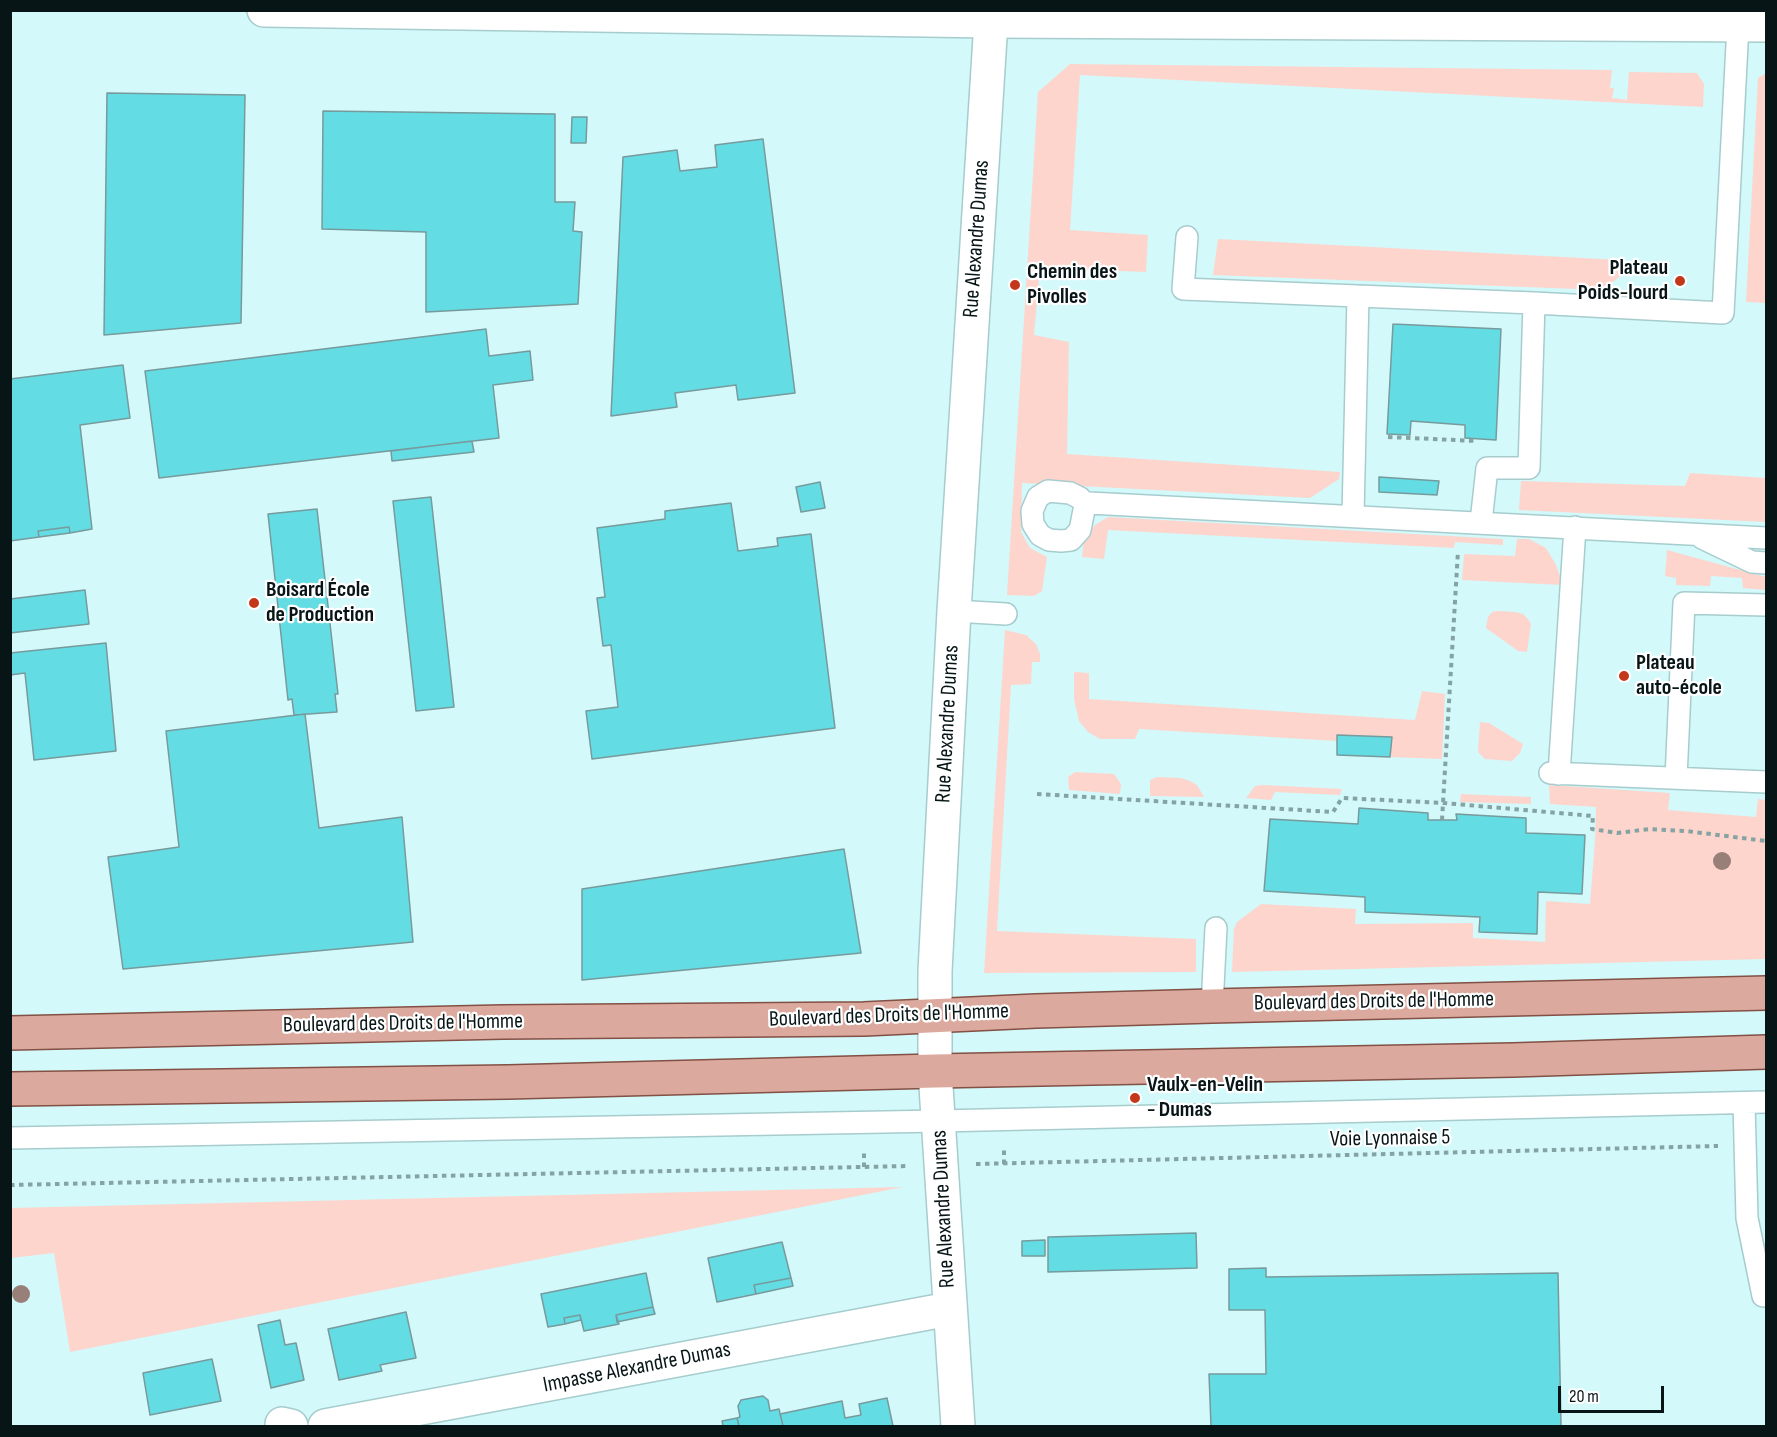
<!DOCTYPE html>
<meta charset="utf-8">
<style>
body{margin:0}
#map{position:relative;width:1777px;height:1437px;overflow:hidden;background:#d3f9fb;font-family:"Sofia Sans Condensed",sans-serif}
canvas{display:block}
.frame{position:absolute;inset:0;border:12px solid #081516;pointer-events:none}
.scale{position:absolute;left:1558px;top:1386px;width:106px;height:27px;box-sizing:border-box;border:3px solid #081516;border-top:0;padding-left:8px;font-size:18px;line-height:21px;white-space:nowrap;color:#081516;-webkit-text-stroke:4px #fff;paint-order:stroke}
</style>
<div id="map">
<canvas width="1777" height="1437"></canvas>
<div class="frame"></div>
<div class="scale">20 m</div>
</div>
<script>
const ctx = document.querySelector('canvas').getContext('2d');
ctx.lineJoin = 'round';
function fillPath(path, color) { ctx.fillStyle = color; ctx.fill(path, 'evenodd'); }
const shape = rows => new Path2D(rows.map(r => 'M' + r).join(''));
function strokePath(path, color, width, dash) { ctx.strokeStyle = color; ctx.lineWidth = width; ctx.lineCap = dash ? 'butt' : 'round'; ctx.setLineDash(dash || []); ctx.stroke(path); }
function label(font, color, halo, rows, align = 'center') {
  ctx.font = font + ' "Sofia Sans Condensed",sans-serif'; ctx.lineWidth = 4.5; ctx.setLineDash([]); ctx.textBaseline = 'middle'; ctx.strokeStyle = halo; ctx.fillStyle = color; for (const [text, x, y, turn = 0] of rows) {
    ctx.save(); ctx.translate(x, y); ctx.rotate((+turn || 0) * Math.PI / 180); ctx.textAlign = isNaN(turn) ? turn : align; if (halo) ctx.strokeText(text, 0, 0); ctx.fillText(text, 0, 0); ctx.restore();
  }
}
fillPath(shape([
 [1070,64,1612,70,1610,88,1614,88,1612,98,1627,100,1629,72,1697,73,1704,84,1703,107,1080,75,1070,230,1148,235,1146,272,1040,268,1034,335,1069,342,1067,454,1340,472,1339,479,1310,498,1022,483,1021,532,1030,548,1047,557,1042,591,1034,596,1007,595,1038,92],
 [1766,73,1766,303,1746,302,1758,78],
 [1218,239,1621,260,1624,273,1603,290,1213,275],
 [1690,473,1766,478,1766,522,1519,510,1521,481,1685,486],
 [1108,517,1503,539,1503,545,1455,542,1454,548,1108,530,1104,559,1082,557,1084,539,1095,525],
 [1517,539,1529,539,1546,548,1556,565,1563,585,1462,580,1464,554,1515,556],
 [1667,550,1766,577,1766,590,1743,588,1742,578,1711,576,1710,586,1676,585,1676,578,1665,576],
 [1498,611,1515,612,1523,614,1528,619,1531,624,1527,652,1518,651,1486,628,1488,617,1492,612],
 [1005,630,1026,635,1036,644,1040,654,1040,662,1032,662,1031,684,1011,685,997,931,1196,939,1196,972,984,973],
 [1074,672,1089,673,1089,699,1415,720,1422,691,1445,694,1442,759,1390,757,1391,737,1338,735,1337,741,1139,729,1135,739,1100,739,1088,732,1079,721,1074,699],
 [1480,722,1489,723,1523,744,1520,753,1512,761,1485,759,1478,752],
 [1075,772,1114,774,1121,784,1120,794,1069,790,1068,777],
 [1157,777,1181,778,1190,781,1197,785,1204,797,1150,796,1150,780],
 [1263,785,1342,789,1340,795,1275,792,1271,800,1246,798,1255,786],
 [1549,785,1670,793,1668,810,1756,817,1758,799,1766,800,1766,959,1232,972,1234,929,1237,922,1261,904,1356,909,1355,924,1473,923,1473,938,1545,942,1546,901,1590,904,1595,841,1596,807,1550,804],
 [1461,794,1531,797,1531,804,1460,802],
 [903,1187,70,1352,54,1253,11,1258,11,1208]
]), '#fed5cc');
const building = shape([
 [107,93,245,95,241,323,104,335,107,93],
 [323,111,555,114,555,202,575,202,573,231,582,232,578,304,426,312,426,232,322,229,323,111],
 [572,117,587,117,586,143,571,143,572,117],
 [763,139,795,393,738,400,736,385,675,393,677,407,611,416,623,157,677,150,680,171,717,167,715,145,763,139],
 [1393,324,1501,329,1496,440,1465,438,1465,425,1411,421,1410,435,1387,434,1393,324],
 [486,329,489,356,530,351,533,380,493,385,499,438,159,478,145,371,486,329],
 [123,365,130,418,80,425,92,529,70,533,69,527,38,531,39,537,10,541,10,379,123,365],
 [472,441,474,452,392,461,391,451,472,441],
 [1379,477,1439,481,1437,495,1379,492,1379,477],
 [820,482,825,508,801,512,796,487,820,482],
 [431,497,454,707,416,711,393,501,431,497],
 [731,503,738,551,778,546,777,538,811,534,835,728,592,759,586,711,618,707,611,645,603,646,597,598,605,597,597,528,665,519,665,511,731,503],
 [317,509,338,694,335,694,337,712,294,715,292,699,288,700,268,514,317,509],
 [69,527,70,533,39,537,38,531,69,527],
 [85,590,89,624,10,633,10,599,85,590],
 [106,643,116,751,34,760,25,673,10,675,10,653,106,643],
 [305,714,319,828,402,817,413,942,123,969,108,857,179,847,166,731,305,714],
 [1337,735,1392,737,1390,757,1337,755,1337,735],
 [1359,808,1428,813,1428,820,1457,820,1456,814,1526,818,1526,833,1585,835,1582,894,1538,892,1537,934,1479,932,1480,917,1365,912,1365,897,1264,891,1270,819,1358,824,1359,808],
 [844,849,861,953,582,980,582,889,844,849],
 [1196,1233,1197,1268,1048,1272,1048,1237,1196,1233],
 [1045,1240,1045,1256,1022,1256,1022,1241,1045,1240],
 [782,1242,791,1278,754,1285,756,1294,717,1302,708,1258,782,1242],
 [1266,1268,1266,1277,1558,1273,1561,1426,1211,1426,1209,1374,1266,1374,1265,1310,1229,1310,1229,1269,1266,1268],
 [646,1273,653,1307,616,1315,619,1324,584,1331,580,1315,564,1318,565,1324,548,1327,541,1294,646,1273],
 [791,1278,793,1286,756,1294,754,1285,791,1278],
 [653,1307,655,1314,617,1322,616,1315,653,1307],
 [406,1312,416,1358,380,1365,382,1371,339,1380,328,1329,406,1312],
 [580,1315,581,1320,565,1324,564,1318,580,1315],
 [280,1320,285,1345,296,1343,304,1380,271,1388,258,1325,280,1320],
 [212,1359,221,1401,150,1415,143,1373,212,1359],
 [763,1396,768,1400,770,1411,779,1409,783,1426,739,1426,737,1418,740,1417,738,1406,741,1400,763,1396],
 [887,1398,893,1426,783,1426,780,1414,842,1401,845,1418,861,1415,859,1404,887,1398],
 [737,1418,739,1426,723,1426,722,1421,737,1418]
]);
fillPath(building, '#64dce3');
strokePath(building, '#779a9c', 1.5);
const service = shape([
 [1187,237,1183,289,1358,296],
 [1534,303,1723,313,1738,25],
 [1048,491,1070,493,1080,498,1085,505,1080,530,1071,540,1061,541,1049,540,1040,535,1033,524,1032,511,1038,497,1048,491],
 [1085,505,1089,503,1766,538],
 [1353,516,1358,296,1534,303,1529,468,1487,468,1481,522],
 [1702,538,1752,562,1766,563],
 [954,611,1006,614],
 [1550,773,1766,782],
 [1559,774,1575,527],
 [1676,778,1684,603,1766,605],
 [1212,1006,1216,928],
 [1744,1103,1747,1218,1763,1296],
 [10,1138,939,1121,1766,1102]
]);
const minor = shape([
 [282,1424,291,1426],
 [325,1426,949,1309],
 [958,1426,935,1071,935,971,954,611,991,21]
]);
const tertiary = shape([
 [264,10,991,21,1766,25]
]);
const primary = shape([
 [10,1033,503,1022,864,1019,1036,1011,1212,1006,1766,993],
 [10,1089,508,1082,935,1071,1513,1060,1766,1052]
]);
strokePath(service, '#a7ccce', 24);
strokePath(minor, '#a7ccce', 36);
strokePath(tertiary, '#a7ccce', 36);
strokePath(primary, '#825044', 36);
strokePath(shape([
 [1388,437,1477,441],
 [1037,794,1333,812,1342,798,1444,803,1593,816,1592,829,1617,833,1650,829,1686,831,1766,841],
 [1442,820,1458,551],
 [976,1164,1718,1146],
 [1004,1164,1004,1148],
 [864,1167,864,1149],
 [10,1185,908,1166]
]), '#86a3a4', 4, [4.5, 4.5]);
strokePath(service, '#fff', 21);
strokePath(minor, '#fff', 33);
strokePath(tertiary, '#fff', 33);
strokePath(primary, '#dba99d', 33);
ctx.fillStyle = '#987f78';
for (const [x, y] of [
 [1722,861],
 [21,1294]
]) { ctx.beginPath(); ctx.arc(x, y, 9, 0, 2 * Math.PI); ctx.fill(); }
for (const [x, y, r, color] of [
 [1680,281,6,"#c3381b"],
 [1015,285,6,"#c3381b"],
 [254,603,6,"#c3381b"],
 [1624,676,6,"#c3381b"],
 [1135,1098,6,"#c3381b"]
]) { const dot = new Path2D(); dot.arc(x, y, r, 0, 2 * Math.PI); ctx.fillStyle = color; ctx.fill(dot); strokePath(dot, '#fff', 2); }
label('22px', '#081516', '#fff', [
 ["Rue Alexandre Dumas",977,239,-86],
 ["Rue Alexandre Dumas",948,724,-87],
 ["Boulevard des Droits de l'Homme",1374,1002,-1],
 ["Boulevard des Droits de l'Homme",889,1016,-2],
 ["Boulevard des Droits de l'Homme",403,1024,-1],
 ["Voie Lyonnaise 5",1390,1139,-1],
 ["Rue Alexandre Dumas",944,1209,-93],
 ["Impasse Alexandre Dumas",637,1368,-11]
]);
label('bold 22px', '#081516', '#fff', [
 ["Plateau",1668,268,"right"],
 ["Poids-lourd",1668,293,"right"],
 ["Chemin des",1027,272],
 ["Pivolles",1027,297],
 ["Boisard École",266,590],
 ["de Production",266,615],
 ["Plateau",1636,663],
 ["auto-école",1636,688],
 ["Vaulx-en-Velin",1147,1085],
 ["- Dumas",1147,1110]
], 'left');
</script>
